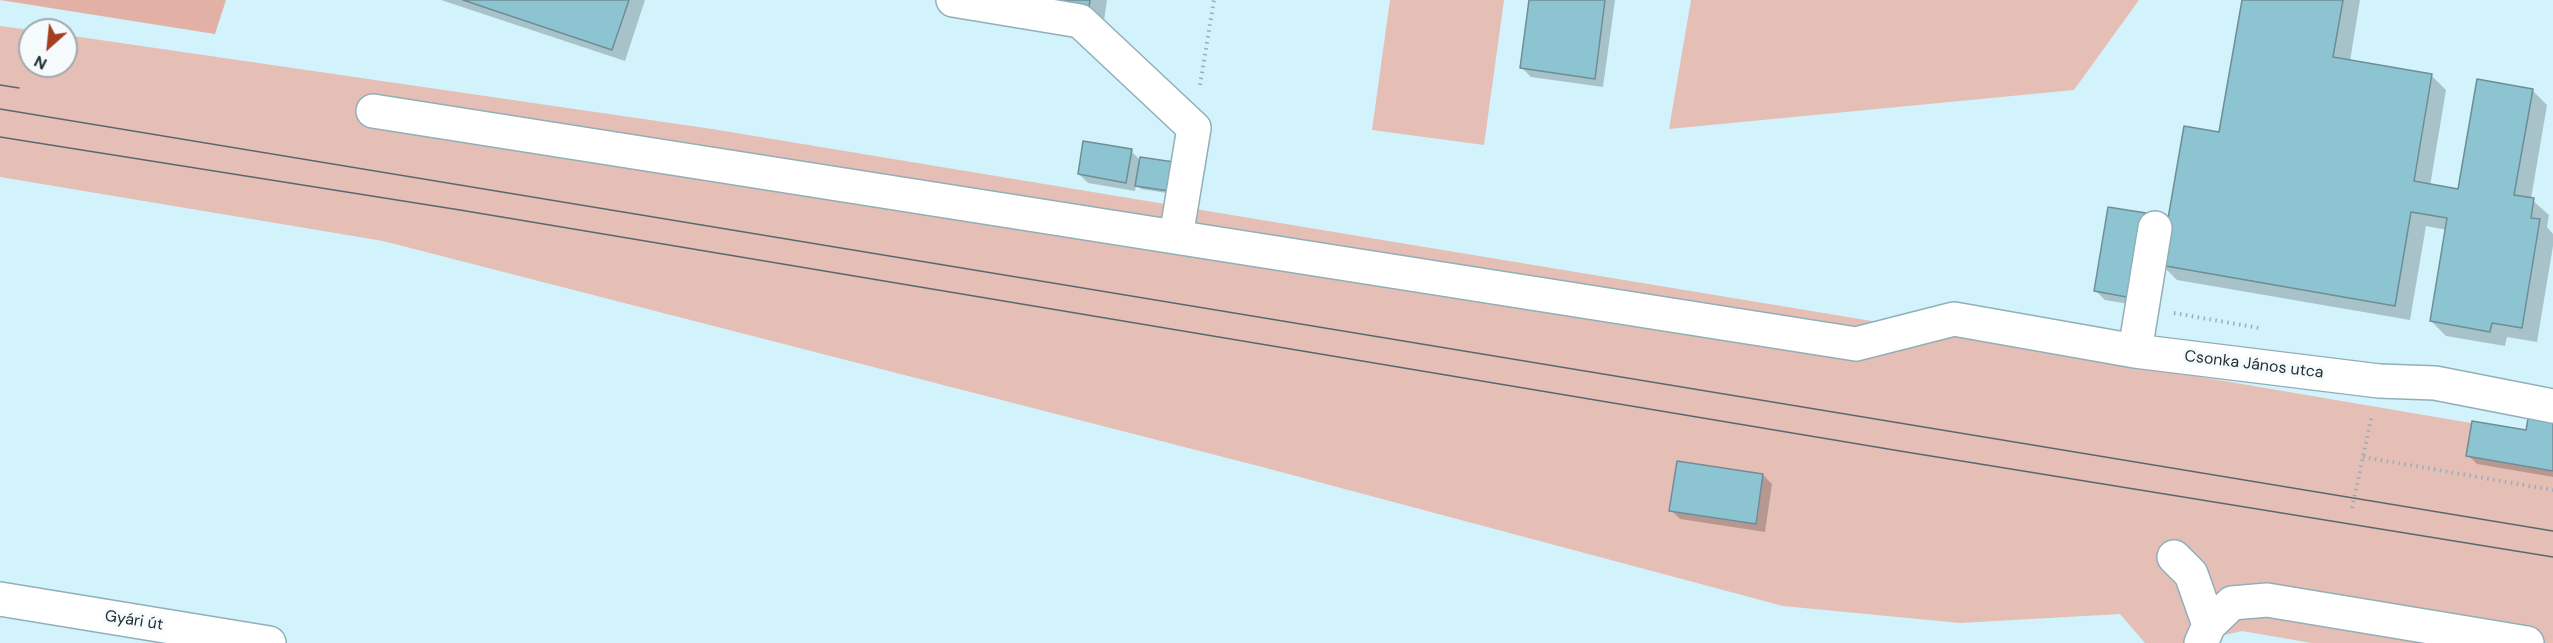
<!DOCTYPE html>
<meta charset="utf-8">
<style>
body{margin:0}
#map{position:relative;width:2553px;height:643px;overflow:hidden;background:#d3f3fc;font-family:"DM Sans",sans-serif}
canvas{display:block}
.north{position:absolute;left:18px;top:18px;width:60px;height:60px;box-sizing:border-box;background:#f5fbfd;border:2px solid #a1a9ac;border-radius:50%;rotate:207deg;font-size:16px;font-weight:700;line-height:24px;text-align:center;color:#232f32}
.north::after{content:'';display:block;margin:auto;width:21px;height:27px;background:#a53d22;clip-path:polygon(50% 0,100% 100%,50% 72%,0 100%)}
</style>
<div id="map">
<canvas width="2553" height="643"></canvas>
<div class="north">N</div>
</div>
<script>
const ctx = document.querySelector('canvas').getContext('2d');
ctx.lineJoin = 'round';
function fillPath(path, color) { ctx.fillStyle = color; ctx.fill(path, 'evenodd'); }
const shape = rows => new Path2D(rows.map(r => 'M' + r).join(''));
function strokePath(path, color, width, dash) { ctx.strokeStyle = color; ctx.lineWidth = width; ctx.lineCap = dash ? 'butt' : 'round'; ctx.setLineDash(dash || []); ctx.stroke(path); }
function label(font, color, halo, rows, align = 'center') {
  ctx.font = font + ' "DM Sans",sans-serif'; ctx.lineWidth = 6; ctx.setLineDash([]); ctx.textBaseline = 'middle'; ctx.strokeStyle = halo; ctx.fillStyle = color; for (const [text, x, y, turn = 0] of rows) {
    ctx.save(); ctx.translate(x, y); ctx.rotate((+turn || 0) * Math.PI / 180); ctx.textAlign = isNaN(turn) ? turn : align; if (halo) ctx.strokeText(text, 0, 0); ctx.fillText(text, 0, 0); ctx.restore();
  }
}
fillPath(shape([
 [1390,0,1504,0,1484,145,1372,130],
 [1691,0,2139,0,2074,90,1669,129],
 [0,26,31,30,30,66,66,66,66,35,712,129,1896,325,2553,437,2553,643,2312,643,2242,631,2190,643,2145,643,2120,614,1960,623,1783,606,1266,468,383,241,0,177]
]), '#e5bfb5');
fillPath(shape([
 [0,0,226,0,215,34]
]), '#e2b0a4');
fillPath(shape([
 [441,0,645,0,625,61],
 [973,0,1107,0,1104,21],
 [1531,0,1615,0,1603,87,1531,77,1522,68],
 [2243,0,2360,0,2350,61,2431,75,2446,90,2430,186,2459,191,2532,90,2547,105,2531,199,2549,215,2547,227,2553,234,2553,246,2537,342,2507,337,2505,346,2446,336,2431,321,2447,230,2426,226,2410,320,2177,280,2162,265,2220,134],
 [1131,151,1141,161,1173,194,1141,189,1136,184,1135,191,1088,183,1079,174],
 [2146,215,2155,224,2141,306,2105,300,2096,291],
 [2553,419,2553,477,2477,464,2468,455,2527,432],
 [1763,475,1772,484,1765,532,1680,519,1671,510]
]), '#0003');
const building = shape([
 [463,0,629,0,612,50,463,0],
 [1046,0,1090,0,1089,7,1046,0],
 [1529,0,1605,0,1595,79,1520,68,1529,0],
 [2242,0,2343,0,2333,57,2432,74,2414,181,2458,189,2477,79,2533,89,2514,195,2534,198,2531,218,2540,219,2522,328,2492,323,2490,332,2430,321,2447,218,2411,212,2395,306,2160,265,2184,126,2219,132,2242,0],
 [1083,141,1132,149,1126,183,1078,174,1083,141],
 [1140,157,1174,162,1169,191,1135,186,1140,157],
 [2108,207,2146,213,2132,298,2094,291,2108,207],
 [2529,413,2553,417,2553,471,2466,456,2472,421,2526,430,2529,413],
 [1677,461,1763,474,1756,524,1669,511,1677,461]
]);
fillPath(building, '#8dc4d2');
strokePath(building, '#6f8d95', 1.5);
const minor = shape([
 [953,0,1080,21,1194,128,1176,237],
 [373,111,1856,344,1954,319,2135,351,2379,381,2435,383,2553,406],
 [2135,351,2155,228],
 [2174,557,2191,574,2209,625],
 [0,599,269,643],
 [2201,643,2209,625,2232,603,2267,600,2527,643]
]);
strokePath(minor, '#91afb8', 36);
strokePath(shape([
 [1200,85,1214,0],
 [2174,313,2259,328],
 [2363,457,2553,490],
 [2352,508,2372,415]
]), '#97b0b7', 4, [1.5, 4.5]);
strokePath(minor, '#fff', 33);
strokePath(shape([
 [0,85,19,88],
 [0,109,2553,531],
 [0,137,460,210,1900,451,2553,557]
]), '#57686d', 1.5);
label('16px', '#232f32', '#f5fbfd', [
 ["Csonka János utca",2254,365,7],
 ["Gyári út",134,621,9]
]);
</script>
